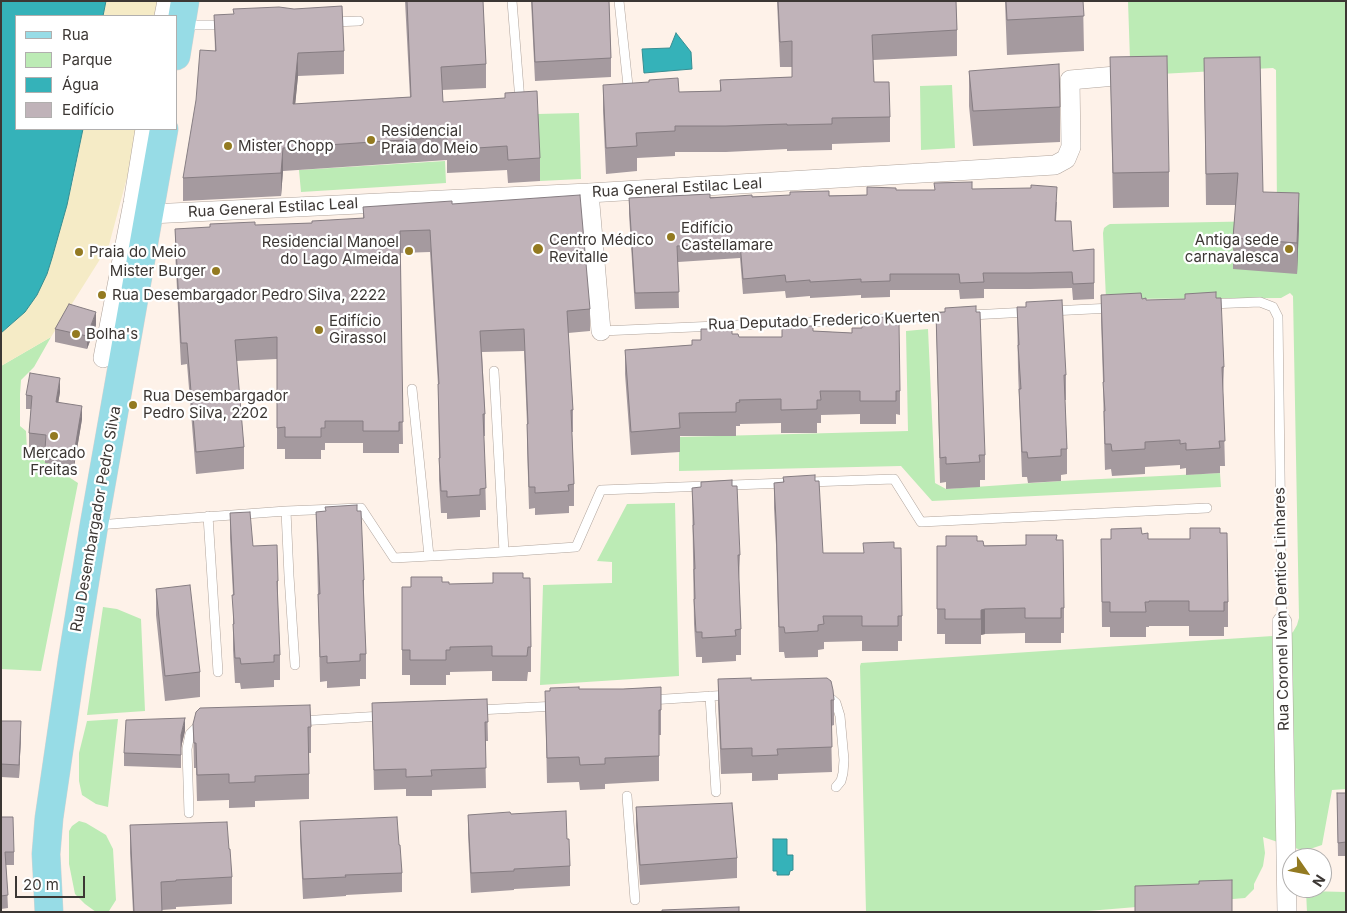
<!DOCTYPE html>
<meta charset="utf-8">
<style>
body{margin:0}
#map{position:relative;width:1347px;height:913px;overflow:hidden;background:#fef2e9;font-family:Inter,sans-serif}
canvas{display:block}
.frame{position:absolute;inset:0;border:2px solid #3c3734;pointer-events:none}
.legend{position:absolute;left:15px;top:15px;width:162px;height:115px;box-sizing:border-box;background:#fff;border:1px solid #b1afae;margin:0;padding:6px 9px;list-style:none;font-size:15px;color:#3c3734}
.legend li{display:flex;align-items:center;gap:10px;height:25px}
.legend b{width:25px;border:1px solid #b1afae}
.north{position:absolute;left:1282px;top:848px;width:50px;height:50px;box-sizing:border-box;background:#fff;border:1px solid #b1afae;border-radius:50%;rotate:123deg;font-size:14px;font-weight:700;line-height:20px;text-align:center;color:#3c3734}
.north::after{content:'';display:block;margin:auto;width:18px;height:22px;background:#937a21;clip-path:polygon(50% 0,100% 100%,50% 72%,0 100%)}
.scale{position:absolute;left:15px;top:876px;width:70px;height:22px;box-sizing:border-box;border:2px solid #3c3734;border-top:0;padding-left:6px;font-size:15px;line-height:18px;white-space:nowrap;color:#3c3734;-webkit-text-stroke:4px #fff;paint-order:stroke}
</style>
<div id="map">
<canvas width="1347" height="913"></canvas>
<div class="frame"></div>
<ul class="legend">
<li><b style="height:6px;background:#97dce6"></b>Rua</li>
<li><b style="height:14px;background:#bcebb5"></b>Parque</li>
<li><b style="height:14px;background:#35b2b9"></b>Água</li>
<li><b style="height:14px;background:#c0b3b9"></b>Edifício</li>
</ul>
<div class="north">N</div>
<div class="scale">20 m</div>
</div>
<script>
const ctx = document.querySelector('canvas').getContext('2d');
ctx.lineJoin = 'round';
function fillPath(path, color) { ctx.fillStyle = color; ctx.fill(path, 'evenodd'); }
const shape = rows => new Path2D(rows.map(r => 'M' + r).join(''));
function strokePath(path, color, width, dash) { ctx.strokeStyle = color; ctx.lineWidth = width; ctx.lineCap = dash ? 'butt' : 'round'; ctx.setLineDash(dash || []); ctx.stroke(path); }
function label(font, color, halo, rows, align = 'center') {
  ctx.font = font + ' Inter,sans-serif'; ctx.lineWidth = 4.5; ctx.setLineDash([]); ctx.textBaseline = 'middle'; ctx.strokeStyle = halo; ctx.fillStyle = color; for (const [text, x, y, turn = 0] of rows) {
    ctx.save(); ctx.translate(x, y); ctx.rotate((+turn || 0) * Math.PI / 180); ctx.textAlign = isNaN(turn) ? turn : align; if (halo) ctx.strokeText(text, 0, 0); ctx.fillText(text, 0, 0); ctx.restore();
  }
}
fillPath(shape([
 [1128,1,1346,1,1346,789,1332,790,1322,845,1304,851,1263,837,1265,853,1263,866,1254,884,1254,889,1245,898,1076,912,866,912,860,666,861,663,1288,635,1293,632,1297,625,1299,618,1293,296,1290,293,1281,298,1106,299,1103,233,1104,228,1108,225,1110,224,1268,221,1277,213,1276,70,1273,68,1141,75,1130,60],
 [952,85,955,148,921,150,920,86],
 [579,113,581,179,540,181,537,114],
 [445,161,446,183,301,192,299,170],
 [928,329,935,483,946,489,1061,481,1220,473,1221,487,932,501,901,466,679,471,679,437,908,431,906,331],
 [51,337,34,367,21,380,20,394,20,426,26,431,27,451,40,458,78,483,41,671,1,669,1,366],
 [675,503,679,676,540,685,543,585,612,583,612,562,597,561,627,504],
 [103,607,117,609,141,619,145,711,87,715],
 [118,719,108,807,96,804,82,795,79,781,79,753,87,721],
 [79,821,86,823,106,835,113,849,116,900,109,911,96,912,85,904,75,894,69,864,69,831,72,826],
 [1306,891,1346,892,1346,912,1307,912]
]), '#bcebb5');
fillPath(shape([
 [106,1,159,1,157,16,103,16],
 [83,129,138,129,136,144,109,245,51,337,1,366,1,333,13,323,47,274,52,258,73,181]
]), '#f5ebc6');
const water = shape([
 [1,1,106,1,103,16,16,16,16,129,83,129,67,205,52,258,47,274,37,295,25,312,1,333,1,1],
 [676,33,691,52,692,69,644,73,642,49,670,48,676,33],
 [773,839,787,839,787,855,793,855,793,870,790,871,789,875,777,875,777,871,773,871,773,839]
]);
fillPath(water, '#35b2b9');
strokePath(water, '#378d91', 1);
const lane = shape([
 [512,1,520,101],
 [619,1,629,95],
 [332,22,359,21],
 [184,25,226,25],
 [1210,304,1260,302,1273,307,1278,317,1282,622],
 [1051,311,1112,308],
 [971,315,1028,312],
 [601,331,948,316],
 [494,371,504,552],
 [412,389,429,556],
 [809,482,894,479,921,522,1207,508],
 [286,511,289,576,295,665],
 [208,516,218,672],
 [97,525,286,511,361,508,394,558,504,552,576,547,601,490,786,483],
 [824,695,828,696,836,703,840,716,844,760,843,773,841,781,836,787],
 [710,696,716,792],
 [650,700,729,695],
 [478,710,557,706],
 [300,721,382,716],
 [627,796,635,900],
 [189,813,187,749,190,734,197,727,203,727]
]);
const street = shape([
 [164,16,167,1],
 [589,193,601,331],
 [150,214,589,193,1055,165,1066,159,1071,147,1070,80,1127,75],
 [103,358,133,203,145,129],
 [1282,622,1287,912]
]);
const primary = shape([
 [176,56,185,1],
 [49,912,46,854,49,818,72,661,94,525,164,129]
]);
strokePath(lane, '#b0a49c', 10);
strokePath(street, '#b0a49c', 20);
strokePath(primary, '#d4d3d2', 29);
strokePath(lane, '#fff', 9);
strokePath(street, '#fff', 19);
strokePath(primary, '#97dce6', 28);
fillPath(shape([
 [405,1,483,1,486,64,486,88,442,90,443,102,540,158,540,181,508,183,507,170,447,173,447,160,283,171,281,196,183,201,183,178,215,51,214,15,344,51,344,74,298,76,295,104,410,97],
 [531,1,609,1,611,58,611,77,535,81],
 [777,1,956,1,957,30,957,56,873,60,874,82,890,117,890,142,832,144,832,150,787,151,787,149,726,152,675,152,675,156,637,158,637,171,606,174,603,111,603,85,679,92,720,91,720,80,792,77,792,67,780,67],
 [1005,1,1083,1,1084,51,1007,55],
 [1110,57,1169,172,1169,207,1113,208],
 [1204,58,1263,192,1299,224,1297,274,1233,269,1233,238,1236,205,1206,205],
 [969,71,1060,107,1060,142,973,146,969,106],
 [972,189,1057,202,1056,221,1073,251,1094,249,1094,299,1073,300,1072,288,1030,289,984,289,984,298,960,299,959,290,890,290,890,297,861,298,861,295,810,298,810,296,786,298,785,291,743,294,740,258,678,262,679,308,635,309,629,214,629,198,867,195,896,190,935,190],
 [452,204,590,309,590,331,568,333,573,410,573,432,572,432,574,484,574,506,569,506,569,513,535,515,535,508,529,509,527,446,527,424,524,351,482,352,485,414,485,436,484,436,486,510,480,510,480,517,447,519,447,513,441,513,439,480,439,458,438,385,430,252,400,253,403,444,399,444,399,453,363,453,363,443,325,443,325,450,321,450,321,459,285,459,285,449,277,449,277,359,236,361,244,447,244,469,196,474,187,364,181,365,175,251,175,229,312,223,363,218,363,207],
 [1101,295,1142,299,1146,300,1224,367,1223,392,1225,466,1220,466,1220,473,1186,475,1186,468,1180,469,1180,465,1145,467,1145,474,1112,476,1111,469,1105,470,1104,436,1103,382,1101,320],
 [1017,307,1066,375,1066,400,1065,400,1067,449,1067,474,1061,475,1061,481,1028,483,1027,477,1022,477,1018,370],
 [936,313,985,455,985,480,980,480,980,487,946,489,946,482,940,483],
 [892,322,900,391,900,415,896,414,896,424,860,424,860,414,821,415,821,423,817,423,817,433,781,433,781,423,740,424,740,426,736,426,736,436,680,436,680,452,631,455,625,374,625,350,692,345,732,334,739,337,782,337,813,331,852,333,862,328],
 [96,325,87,349,55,342,55,329],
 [60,392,58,403,82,419,74,467,45,463,45,448,29,447,29,433,31,409,26,409,26,395],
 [783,477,823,553,863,553,894,548,902,616,902,641,898,641,898,651,862,651,862,641,824,642,824,649,818,650,818,657,785,658,784,652,779,652,776,545,774,508,774,483,783,482],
 [692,488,740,555,739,580,741,629,741,655,736,655,736,661,702,663,702,657,696,657,694,624],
 [316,512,364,580,364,605,366,654,366,679,360,679,360,686,327,688,327,681,320,682],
 [230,513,278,581,278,606,280,655,280,680,274,680,274,687,241,689,240,683,235,683,233,650,233,595,230,538],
 [1220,533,1228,602,1228,627,1224,627,1224,636,1189,636,1189,626,1149,626,1149,627,1146,627,1146,637,1110,637,1110,627,1102,627,1101,539,1111,539,1142,534,1148,539,1190,539],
 [1057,540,1064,608,1064,633,1061,633,1061,643,1025,643,1025,633,985,634,981,635,981,644,945,644,945,634,937,634,937,546,1026,545],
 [523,578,531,647,531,672,528,672,527,681,492,681,492,671,450,672,450,675,446,675,446,685,410,685,410,675,402,675,402,587,411,587,442,582,449,584,493,583],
 [156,589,200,672,200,697,165,701,156,615],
 [718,679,751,680,834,700,834,725,831,726,832,772,778,774,778,780,752,781,752,773,721,774,718,704],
 [661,687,661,735,659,735,659,781,605,784,605,789,580,790,579,782,547,783,545,691,579,689,623,689],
 [487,699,488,741,485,741,486,788,432,790,432,796,406,796,406,789,374,790,372,703],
 [1,721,21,735,19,778,1,777],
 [193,724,311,727,311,753,309,753,309,799,255,801,255,807,229,808,229,800,197,801,196,768,194,768],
 [185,731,181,747,181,768,124,766,124,753],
 [1337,793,1346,793,1346,856,1338,856],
 [636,807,737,858,737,878,640,885,636,826],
 [511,814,567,839,570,866,570,886,514,889,514,890,471,893,468,834,468,815],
 [1,817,14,852,14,865,6,865,8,908,1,909],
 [300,821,399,845,402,873,402,892,346,895,346,896,303,899,300,840],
 [130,825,229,849,232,877,232,904,176,907,176,909,133,912,130,853]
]), '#a59a9f');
fillPath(shape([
 [298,53,298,76,293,127,293,104],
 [283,148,283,171,281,196,281,173],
 [1299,193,1299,224,1297,274,1297,243],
 [96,312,96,325,87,349,87,336],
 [60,378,60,392,56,416,56,402],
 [82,406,82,419,74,467,74,454],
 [985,609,985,634,981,635,981,610],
 [185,718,185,731,181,748,181,735],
 [21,721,21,735,19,778,19,765]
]), '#867d82');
const building = shape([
 [407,1,483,1,486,64,441,67,443,102,505,98,505,93,537,91,540,158,508,160,507,146,447,150,447,137,283,148,281,173,183,178,196,100,200,50,216,51,214,15,234,14,233,9,279,7,294,9,342,6,344,51,298,53,293,104,411,97,407,1],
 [532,1,609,1,611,58,535,62,532,1],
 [778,1,956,1,957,30,872,35,874,82,889,82,890,117,832,118,832,124,787,125,787,124,726,126,675,126,675,131,636,133,637,146,606,148,603,85,649,82,649,80,678,78,679,92,721,91,720,80,792,77,792,41,780,42,778,1],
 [1006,1,1083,1,1084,16,1007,20,1006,1],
 [1167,56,1169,172,1113,173,1110,57,1167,56],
 [1260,57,1263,192,1299,193,1297,243,1233,238,1238,173,1206,174,1204,58,1260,57],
 [1059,64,1060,107,973,111,969,71,1059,64],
 [972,182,972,189,1031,188,1031,185,1057,187,1055,221,1071,221,1073,251,1094,249,1094,283,1073,284,1072,272,1030,273,983,273,984,282,960,283,959,274,890,274,890,281,861,282,861,279,810,282,810,280,786,282,785,275,743,279,740,243,677,246,679,292,635,293,629,198,710,194,710,198,752,195,752,197,790,195,790,192,829,191,829,196,867,195,867,187,896,188,896,190,935,190,934,183,972,182],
 [580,195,590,309,567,311,573,410,571,410,574,484,568,485,569,491,535,493,535,487,529,487,527,424,528,424,524,329,480,331,485,414,483,414,486,488,480,489,480,495,447,497,447,491,441,491,439,458,440,458,438,384,439,384,430,230,400,231,403,422,399,422,399,431,363,431,363,421,325,421,325,428,321,428,321,437,285,437,285,427,277,428,277,337,235,340,244,447,196,452,187,343,181,343,175,229,210,227,210,224,255,222,255,225,312,223,312,221,364,218,363,207,452,201,452,204,580,195],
 [1216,292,1216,298,1221,298,1224,367,1222,367,1225,441,1219,441,1220,448,1186,450,1186,443,1180,444,1180,440,1145,442,1145,449,1112,451,1111,444,1105,444,1104,411,1105,411,1103,382,1104,382,1101,295,1141,293,1142,299,1146,298,1146,300,1185,299,1185,294,1216,292],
 [1062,300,1066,375,1064,375,1067,449,1061,449,1061,456,1028,458,1027,452,1022,452,1019,389,1021,389,1018,345,1019,345,1017,307,1026,307,1026,302,1062,300],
 [69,304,96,312,87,336,55,329,69,304],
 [976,306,976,312,980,312,985,455,979,455,980,462,946,464,946,457,940,458,936,313,945,312,945,308,976,306],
 [892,317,892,322,899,322,900,391,896,391,896,401,860,401,860,391,820,391,821,400,817,400,817,409,781,410,781,399,739,400,740,402,736,403,736,412,679,413,680,428,631,432,625,350,692,345,692,340,701,340,701,329,732,329,732,334,738,334,739,337,782,337,782,326,813,326,813,331,852,333,852,328,862,328,862,318,892,317],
 [30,373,60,378,56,402,82,406,74,454,45,449,46,435,29,433,32,396,26,395,30,373],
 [815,475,815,481,819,481,823,553,864,553,863,543,894,542,894,548,901,548,902,616,898,616,898,626,862,626,862,616,823,616,824,624,818,625,818,631,785,633,784,627,779,627,776,520,774,483,784,482,783,477,815,475],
 [732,480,732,486,737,486,740,555,738,555,741,629,735,630,736,636,702,638,702,632,696,632,694,599,695,599,694,569,695,569,693,525,694,525,692,488,701,487,701,482,732,480],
 [357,505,357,511,361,511,364,580,363,580,366,654,360,654,360,661,327,663,327,656,320,657,318,594,320,594,316,512,326,511,325,507,357,505],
 [250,512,253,546,277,545,278,581,277,581,280,655,274,655,274,662,241,664,240,658,235,658,233,624,234,624,232,595,234,595,230,513,250,512],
 [1141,528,1142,534,1148,533,1148,539,1190,539,1190,528,1220,528,1220,533,1227,533,1228,602,1224,602,1224,611,1189,611,1189,601,1149,601,1149,602,1145,602,1146,612,1110,612,1110,602,1102,602,1101,539,1111,539,1111,529,1141,528],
 [1026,535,1057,535,1056,540,1063,540,1064,608,1061,608,1061,618,1025,618,1025,608,985,609,981,610,981,619,945,619,945,609,937,609,937,546,946,546,946,536,977,536,977,541,983,541,984,546,1026,545,1026,535],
 [493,573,523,573,523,578,530,578,531,647,528,647,527,656,492,656,492,646,450,647,450,650,446,650,446,660,410,660,410,650,402,650,402,587,411,587,411,577,442,577,442,582,449,582,449,584,493,583,493,573],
 [190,585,200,672,165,676,156,589,190,585],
 [751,678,751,680,827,678,831,681,833,690,834,700,831,700,832,747,777,749,778,755,752,756,752,748,721,749,718,679,751,678],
 [579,687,579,689,623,689,661,687,661,710,659,710,659,756,605,758,605,764,580,765,579,757,547,758,545,691,550,691,550,688,579,687],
 [487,699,488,722,485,722,486,768,431,770,432,776,406,777,406,769,374,770,372,703,487,699],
 [310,705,311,727,308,727,309,774,255,776,255,782,229,783,229,774,197,775,196,743,194,743,193,724,196,712,200,708,310,705],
 [185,718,181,735,181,755,124,753,126,720,185,718],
 [1,721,21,721,19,765,1,764,1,721],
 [1337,793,1346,793,1346,842,1338,843,1337,793],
 [732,803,737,858,640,865,636,807,732,803],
 [566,811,567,839,569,839,570,866,514,869,514,871,471,873,468,815,510,812,511,814,566,811],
 [1,817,13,817,14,852,5,852,8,895,1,896,1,817],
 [397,817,399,845,400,845,402,873,345,875,346,877,303,879,300,821,397,817],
 [227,822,229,849,230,849,232,877,176,880,176,881,161,882,162,912,134,912,130,825,227,822],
 [1232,880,1232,912,1135,912,1135,886,1199,884,1199,881,1232,880],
 [739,907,739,912,662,912,662,910,739,907]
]);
fillPath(building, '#c0b3b9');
strokePath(building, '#867d82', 1);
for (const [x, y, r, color] of [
 [371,140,5,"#937a21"],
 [228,146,5,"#937a21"],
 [671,237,5,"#937a21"],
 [538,249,6,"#937a21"],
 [1289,249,5,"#937a21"],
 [409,251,5,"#937a21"],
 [79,252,5,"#937a21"],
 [216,271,5,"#937a21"],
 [102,295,5,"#937a21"],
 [319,330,5,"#937a21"],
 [76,334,5,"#937a21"],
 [133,405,5,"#937a21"],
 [54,436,5,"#937a21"]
]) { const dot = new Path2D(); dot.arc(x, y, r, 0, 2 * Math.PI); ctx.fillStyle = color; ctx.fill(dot); strokePath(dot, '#fff', 2); }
label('15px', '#3c3734', '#fff', [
 ["Residencial",381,131],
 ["Praia do Meio",381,148],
 ["Mister Chopp",238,146],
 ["Edifício",681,228],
 ["Castellamare",681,245],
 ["Centro Médico",549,240],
 ["Revitalle",549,257],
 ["Antiga sede",1279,240,"right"],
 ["carnavalesca",1279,257,"right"],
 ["Residencial Manoel",399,242,"right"],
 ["do Lago Almeida",399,259,"right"],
 ["Praia do Meio",89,252],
 ["Mister Burger",206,271,"right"],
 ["Rua Desembargador Pedro Silva, 2222",112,295],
 ["Edifício",329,321],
 ["Girassol",329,338],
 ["Bolha's",86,334],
 ["Rua Desembargador",143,396],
 ["Pedro Silva, 2202",143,413],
 ["Mercado",54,453,"center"],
 ["Freitas",54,470,"center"]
], 'left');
label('15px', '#3c3734', '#fff', [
 ["Rua General Estilac Leal",677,188,-3],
 ["Rua General Estilac Leal",273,208,-3],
 ["Rua Deputado Frederico Kuerten",824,321,-2],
 ["Rua Desembargador Pedro Silva",96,519,-80],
 ["Rua Coronel Ivan Dentice Linhares",1282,609,-91]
]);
</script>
